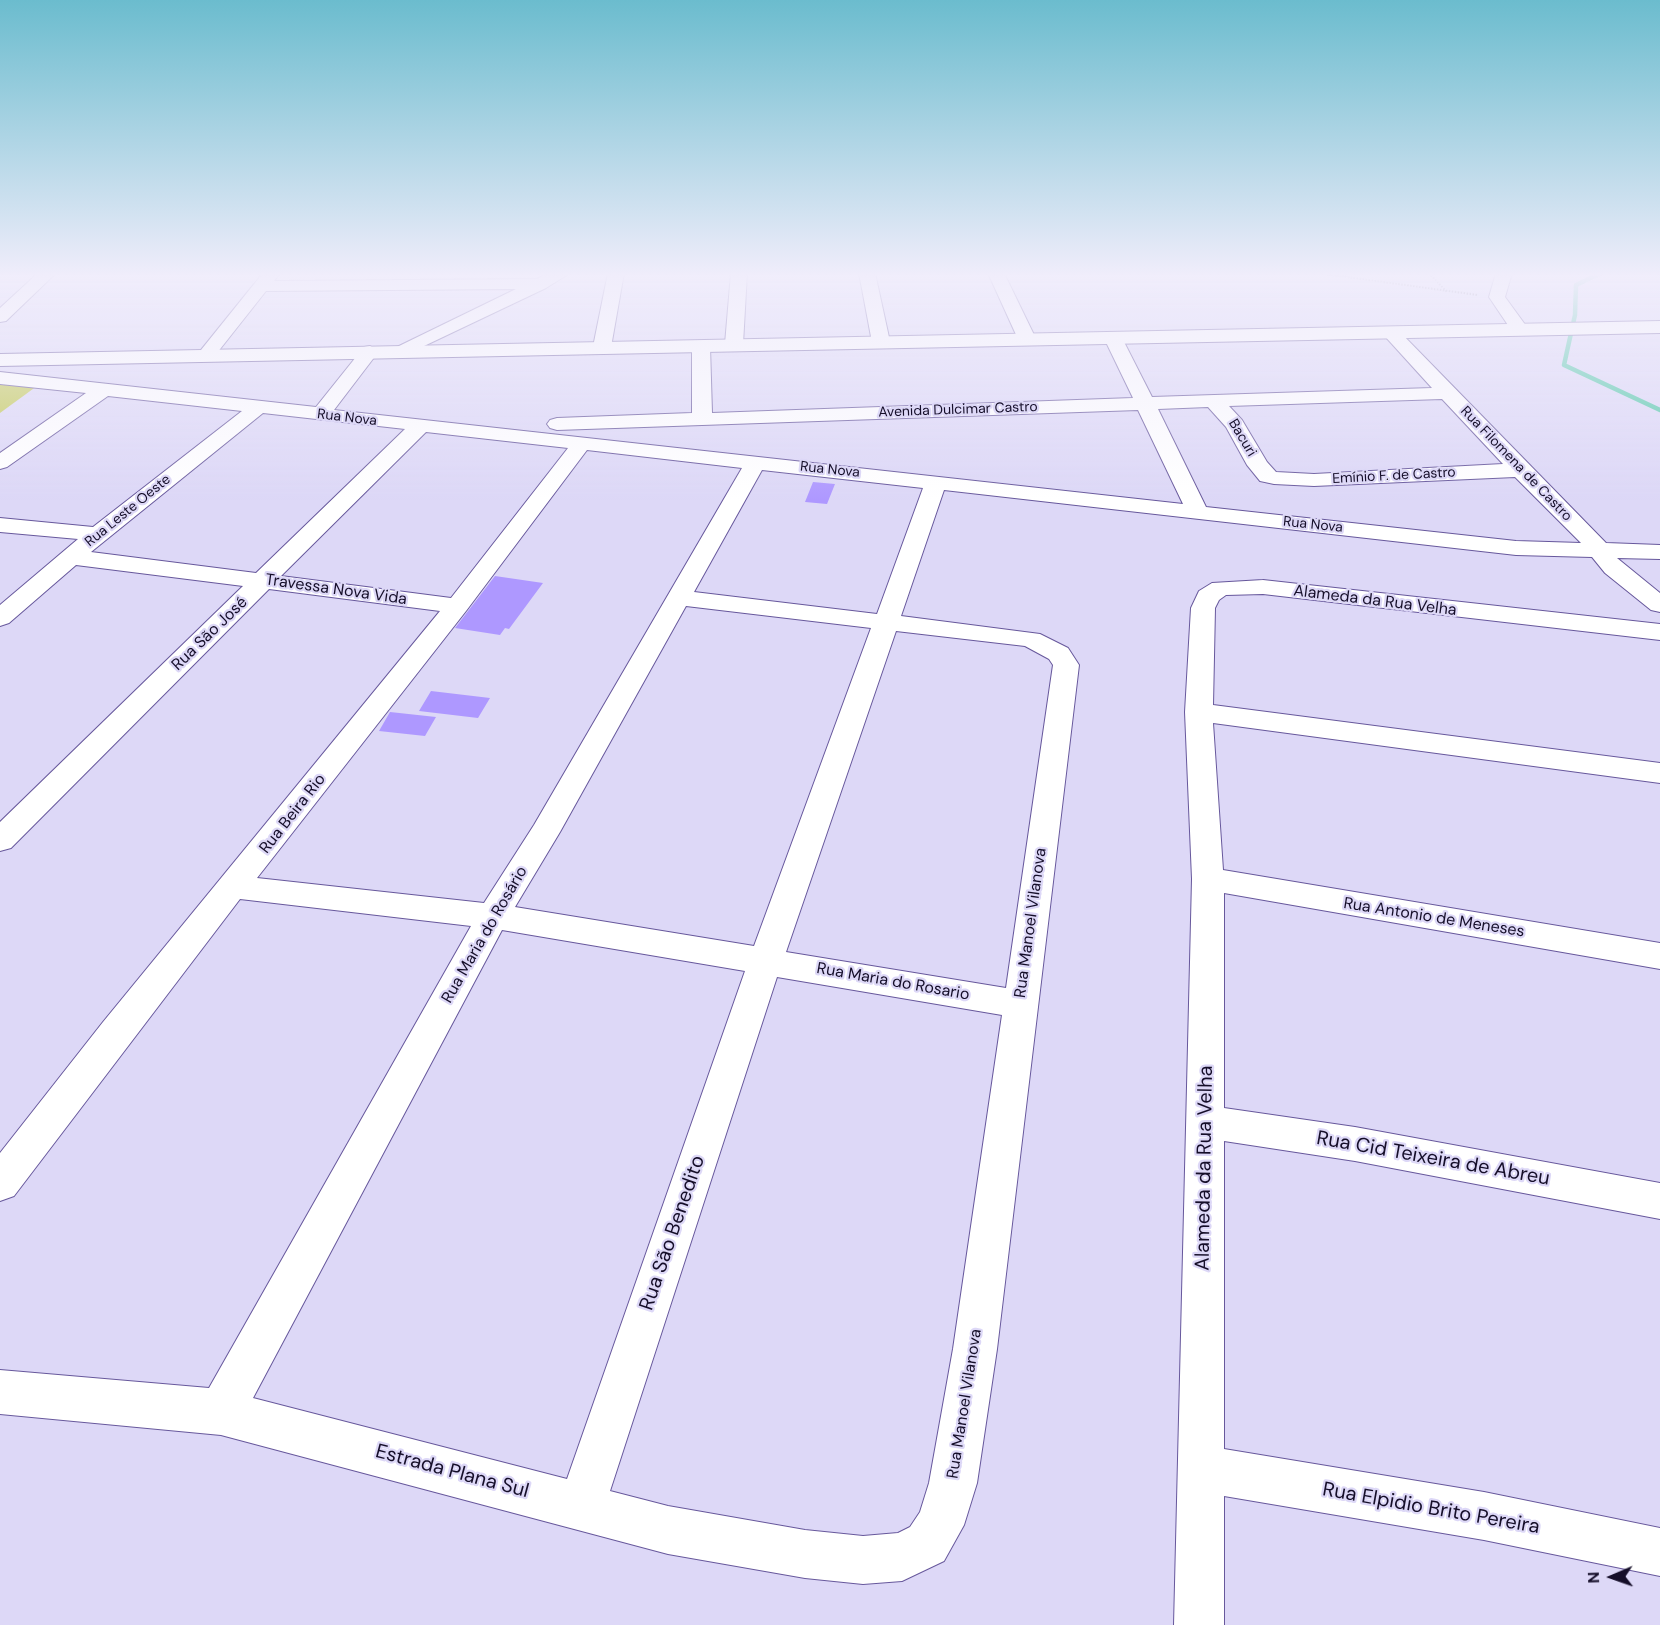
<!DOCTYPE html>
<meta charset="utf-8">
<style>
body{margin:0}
#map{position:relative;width:1660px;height:1625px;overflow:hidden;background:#ddd8f7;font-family:"DM Sans",sans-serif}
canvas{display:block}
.north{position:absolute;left:1582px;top:1547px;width:60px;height:60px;-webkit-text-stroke:4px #ddd8f7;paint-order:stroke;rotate:268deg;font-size:16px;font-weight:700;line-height:24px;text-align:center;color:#150e29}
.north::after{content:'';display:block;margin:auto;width:21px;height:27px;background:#150e29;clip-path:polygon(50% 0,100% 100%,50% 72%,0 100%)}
</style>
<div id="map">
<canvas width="1660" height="1625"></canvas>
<div class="north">N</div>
</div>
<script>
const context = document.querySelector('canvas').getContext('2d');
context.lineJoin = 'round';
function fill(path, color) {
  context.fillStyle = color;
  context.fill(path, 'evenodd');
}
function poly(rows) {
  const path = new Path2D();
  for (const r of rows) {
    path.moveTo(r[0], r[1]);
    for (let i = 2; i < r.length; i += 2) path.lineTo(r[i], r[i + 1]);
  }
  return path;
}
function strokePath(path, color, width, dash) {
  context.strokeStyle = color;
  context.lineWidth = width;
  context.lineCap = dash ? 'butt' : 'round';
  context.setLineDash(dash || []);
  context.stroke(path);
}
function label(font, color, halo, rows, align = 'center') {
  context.font = font + ' "DM Sans",sans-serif';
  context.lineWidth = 4.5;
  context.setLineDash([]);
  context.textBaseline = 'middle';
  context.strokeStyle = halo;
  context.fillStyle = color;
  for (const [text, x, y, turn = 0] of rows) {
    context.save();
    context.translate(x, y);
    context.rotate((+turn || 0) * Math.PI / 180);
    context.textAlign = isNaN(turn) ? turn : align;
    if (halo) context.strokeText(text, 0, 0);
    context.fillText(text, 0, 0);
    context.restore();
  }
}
const green = poly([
 [0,382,37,386,0,413]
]);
const stream = poly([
 [1601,273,1576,285,1575,315,1564,365,1660,410]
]);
const building = poly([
 [813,482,835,484,827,504,805,502],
 [495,576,543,583,509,629,505,628,500,635,455,628],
 [431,691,490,698,478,718,419,711],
 [390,712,436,717,425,736,379,731]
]);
const path = poly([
 [1318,273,1478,295],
 [1429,273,1447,292]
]);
const minor = poly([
 [38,273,56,273,6,321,0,322,0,308,38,273],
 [263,273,280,273,274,281,537,279,549,273,570,273,546,288,403,356,394,351,397,347,516,289,266,291,213,358,201,358,198,354,201,350,263,273],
 [608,273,624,273,611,347,602,352,593,347,608,273],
 [731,273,747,273,743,344,734,349,725,344,731,273],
 [859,273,875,273,890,342,887,346,875,346,872,342,859,273],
 [988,273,1004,273,1036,339,1033,343,1027,344,1018,339,988,273],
 [1496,273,1512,273,1505,297,1529,330,1526,334,1514,334,1489,297,1496,273],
 [1391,328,1397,329,1606,543,1660,545,1660,559,1617,558,1660,593,1660,612,1651,610,1605,573,1592,557,1516,555,944,490,901,616,1040,634,1068,648,1079,665,997,1349,977,1483,964,1525,944,1561,902,1581,863,1584,805,1578,668,1554,221,1435,0,1414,0,1370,209,1388,471,926,240,899,14,1196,0,1201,0,1153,103,1022,440,611,269,589,11,848,0,851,0,822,243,586,76,565,9,623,0,626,0,605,78,539,0,532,0,518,93,527,242,411,108,396,7,467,0,469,0,453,86,393,0,384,0,372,316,407,364,347,370,346,379,351,334,410,1183,504,1138,410,557,430,550,428,547,424,550,420,557,418,692,413,692,346,701,341,710,346,712,413,1133,398,1104,338,1113,333,1122,338,1152,397,1432,388,1382,333,1391,328],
 [1442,399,1503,464,1314,474,1276,472,1267,462,1242,420,1229,406,1442,399],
 [1208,407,1226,427,1247,465,1260,481,1274,484,1314,486,1515,477,1581,543,1516,541,1206,507,1158,409,1208,407],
 [263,413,405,429,256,573,91,552,263,413],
 [426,432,568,448,451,598,281,576,426,432],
 [587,450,742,468,534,825,484,903,257,878,466,611,587,450],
 [762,470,923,488,877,614,694,592,762,470],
 [686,606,871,628,754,946,515,907,560,832,686,606],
 [896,631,1025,646,1049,659,1053,665,1006,988,786,952,896,631],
 [502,930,745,971,567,1479,253,1398,502,930],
 [777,977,1002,1015,953,1349,929,1483,920,1512,910,1527,898,1533,863,1536,805,1530,668,1506,610,1491,777,977],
 [1263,580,1660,624,1660,640,1263,594,1226,595,1219,600,1215,608,1213,705,1660,763,1660,783,1213,723,1223,870,1660,943,1660,969,1224,893,1224,1108,1355,1127,1660,1183,1660,1219,1355,1161,1224,1141,1224,1449,1484,1492,1660,1528,1660,1576,1484,1540,1224,1496,1224,1625,1174,1625,1192,879,1185,712,1191,608,1199,591,1212,583,1263,580]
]);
const major = poly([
 [1660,321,1660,333,0,366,0,354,1660,321]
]);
const farStreetnames = [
 ["Avenida Dulcimar Castro",958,410,-2],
 ["Rua Nova",347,418,7],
 ["Bacuri",1242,438,59],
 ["Rua Filomena de Castro",1516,464,46],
 ["Rua Nova",830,470,6],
 ["Emínio F. de Castro",1394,476,-3],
 ["Rua Leste Oeste",128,511,-39],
 ["Rua Nova",1313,525,6]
];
const streetNames = [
 ["Travessa Nova Vida",336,590,8],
 ["Alameda da Rua Velha",1375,601,7],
 ["Rua São José",210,634,-44],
 ["Rua Beira Rio",293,814,-52],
 ["Rua Antonio de Meneses",1434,918,9],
 ["Rua Manoel Vilanova",1031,923,-82],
 ["Rua Maria do Rosário",485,935,-60],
 ["Rua Maria do Rosario",893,982,10],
 ["Rua Manoel Vilanova",965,1404,-81]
];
const nearStreetnames = [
 ["Rua Cid Teixeira de Abreu",1433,1159,10],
 ["Alameda da Rua Velha",1205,1168,-89],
 ["Rua São Benedito",673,1233,-71],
 ["Estrada Plana Sul",452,1472,15],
 ["Rua Elpidio Brito Pereira",1431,1509,10]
];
fill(green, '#c3ca54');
strokePath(stream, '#51c8a8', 4.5);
fill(building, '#ae98ff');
strokePath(minor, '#67589c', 2);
strokePath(major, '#67589c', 2);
strokePath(path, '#746e8b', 2, [1.5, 1.5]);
fill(minor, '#fff');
fill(major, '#fff');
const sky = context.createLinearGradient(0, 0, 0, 500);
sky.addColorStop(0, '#6bbcce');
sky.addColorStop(0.55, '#f0edfb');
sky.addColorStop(1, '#f0edfb00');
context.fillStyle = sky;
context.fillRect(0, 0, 1660, 500);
label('14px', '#150e29', '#ddd8f7', farStreetnames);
label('16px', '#150e29', '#ddd8f7', streetNames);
label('20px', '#150e29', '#ddd8f7', nearStreetnames);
</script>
